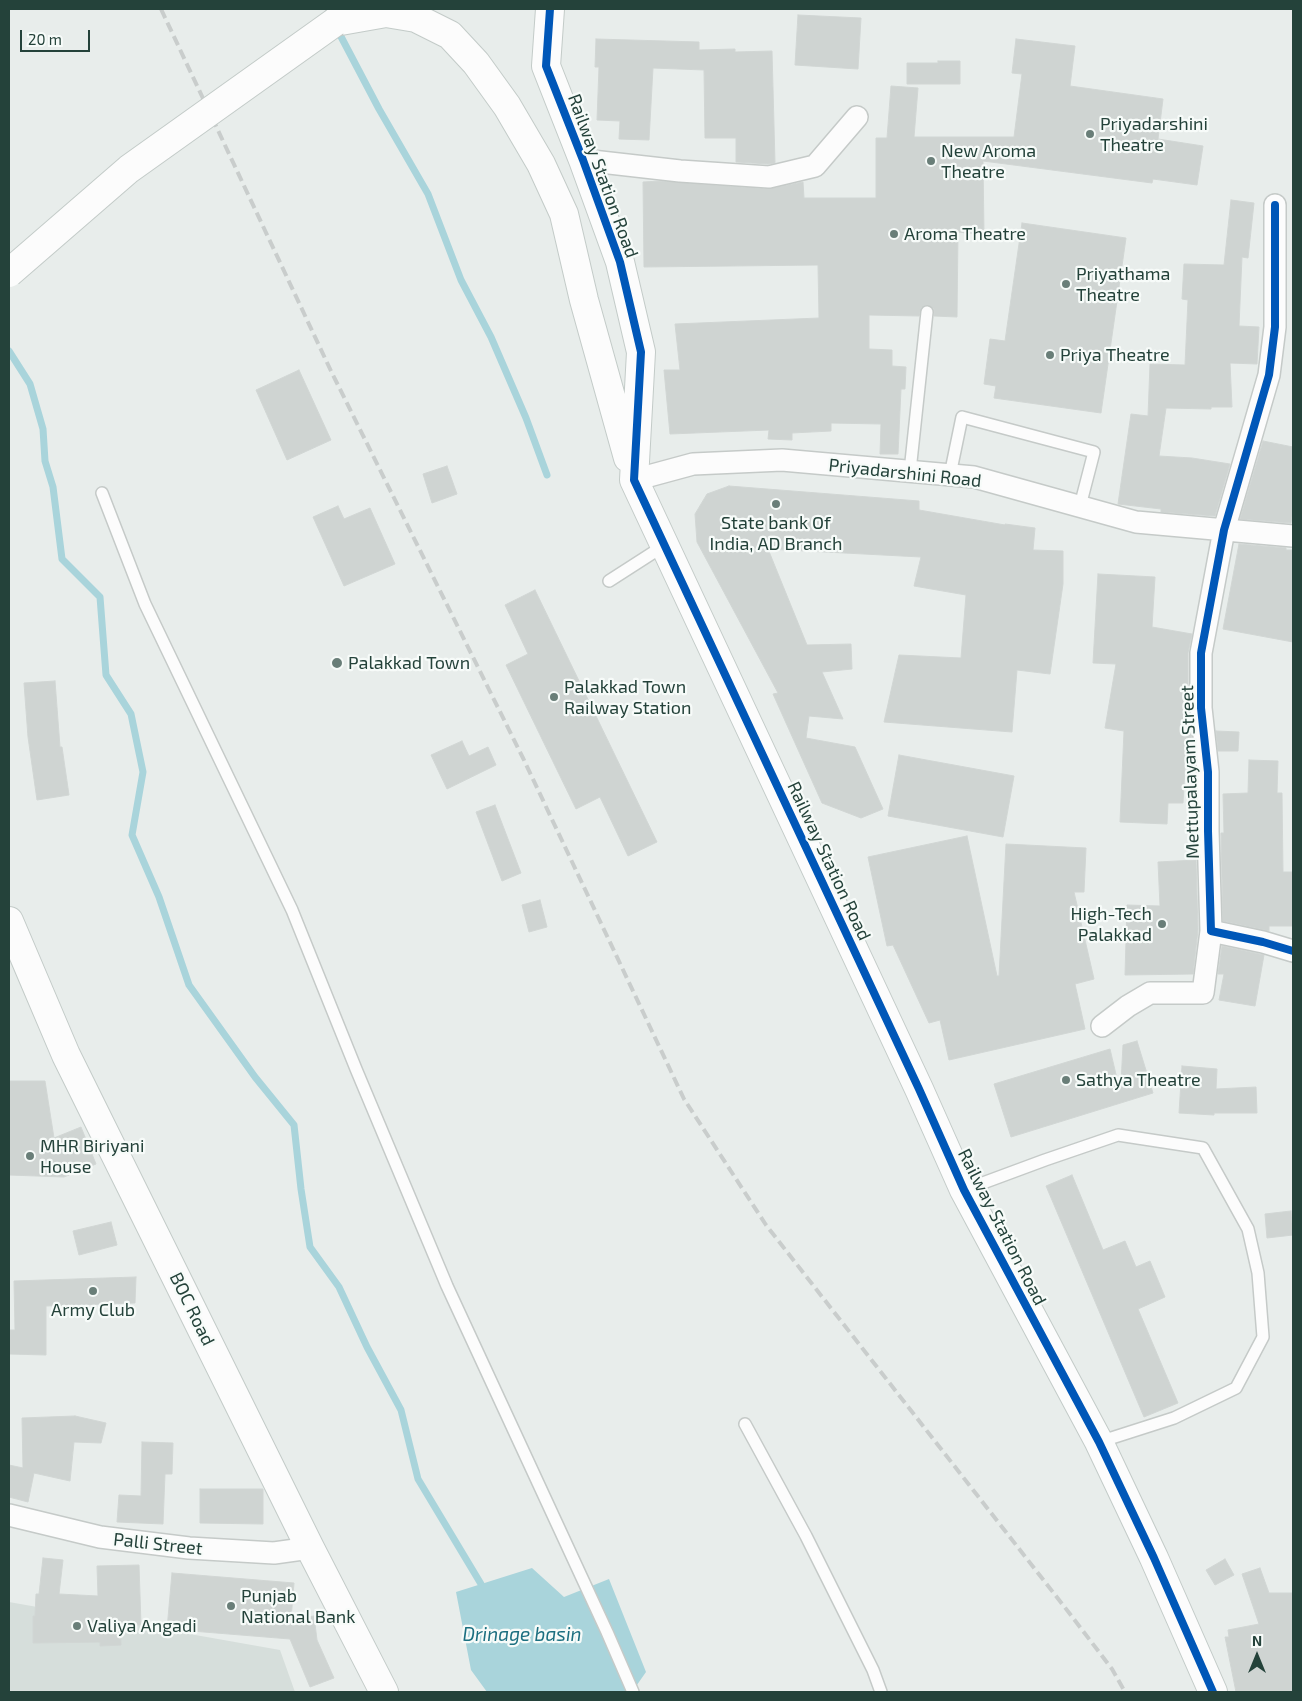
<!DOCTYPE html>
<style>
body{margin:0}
#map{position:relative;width:1302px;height:1701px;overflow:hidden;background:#e8edeb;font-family:"Exo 2",sans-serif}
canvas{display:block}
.frame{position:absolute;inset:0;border:10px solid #24423a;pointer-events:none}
.north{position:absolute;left:1232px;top:1631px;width:50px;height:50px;-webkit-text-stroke:4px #f7fbf9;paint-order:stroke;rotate:0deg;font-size:14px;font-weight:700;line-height:20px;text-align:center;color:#24423a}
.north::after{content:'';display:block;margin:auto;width:18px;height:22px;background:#24423a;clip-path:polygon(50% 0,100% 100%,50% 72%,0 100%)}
.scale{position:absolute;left:20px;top:30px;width:70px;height:22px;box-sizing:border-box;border:2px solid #24423a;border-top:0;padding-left:6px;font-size:15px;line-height:18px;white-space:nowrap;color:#24423a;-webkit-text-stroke:4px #f7fbf9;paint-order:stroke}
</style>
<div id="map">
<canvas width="1302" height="1701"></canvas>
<div class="frame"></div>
<div class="north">N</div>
<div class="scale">20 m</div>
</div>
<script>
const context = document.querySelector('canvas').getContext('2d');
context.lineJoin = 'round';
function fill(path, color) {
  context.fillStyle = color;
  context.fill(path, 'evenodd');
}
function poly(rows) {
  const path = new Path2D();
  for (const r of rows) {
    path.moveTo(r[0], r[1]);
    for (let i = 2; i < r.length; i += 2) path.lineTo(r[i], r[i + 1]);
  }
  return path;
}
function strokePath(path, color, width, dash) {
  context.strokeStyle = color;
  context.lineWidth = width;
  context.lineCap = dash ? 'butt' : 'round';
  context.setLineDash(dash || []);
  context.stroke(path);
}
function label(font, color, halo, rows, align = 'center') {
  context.font = font + ' "Exo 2",sans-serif';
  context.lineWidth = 4.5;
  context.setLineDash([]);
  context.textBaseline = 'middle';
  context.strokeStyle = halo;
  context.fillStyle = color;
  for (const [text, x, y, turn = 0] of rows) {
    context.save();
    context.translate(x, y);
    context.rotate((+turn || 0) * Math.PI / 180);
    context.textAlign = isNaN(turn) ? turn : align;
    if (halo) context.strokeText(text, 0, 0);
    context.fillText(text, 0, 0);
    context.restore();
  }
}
const built = poly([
 [9,1602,280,1650,295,1692,9,1692]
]);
const water = poly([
 [532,1568,564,1597,609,1579,646,1672,632,1692,487,1692,471,1670,456,1592]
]);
const stream = poly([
 [337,29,379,109,428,194,461,280,491,337,526,418,547,475],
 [9,351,30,384,43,429,45,461,53,487,62,559,100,597,106,675,131,714,143,772,132,835,159,897,189,985,255,1077,294,1125,301,1189,310,1247,339,1287,367,1347,401,1410,418,1479,481,1584]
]);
const building = poly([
 [798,15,861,18,858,69,795,65,798,15],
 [596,39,699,42,699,50,735,49,735,52,772,51,775,163,768,164,736,162,736,138,705,138,704,70,653,68,649,140,619,139,620,121,597,120,599,67,595,67,596,39],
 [1016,39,1075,46,1070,86,1163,99,1158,139,1203,146,1197,185,1153,179,1152,183,983,161,984,235,958,232,957,317,934,316,934,309,927,305,921,308,919,316,869,315,869,349,892,350,892,366,906,367,905,389,901,389,898,454,880,454,881,424,831,423,831,431,792,433,792,440,768,439,769,430,670,434,664,370,680,370,675,324,819,318,818,265,644,267,643,182,661,181,768,189,803,182,804,198,876,198,876,138,887,138,891,86,918,88,914,137,1014,137,1022,74,1012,73,1016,39],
 [938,61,960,61,960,84,907,84,907,63,938,63,938,61],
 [1231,200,1254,203,1248,258,1242,257,1239,326,1259,327,1257,364,1230,363,1232,407,1211,407,1211,409,1166,408,1159,456,1192,458,1230,464,1215,516,1161,512,1161,509,1118,504,1131,414,1148,416,1150,364,1185,365,1188,300,1182,299,1184,264,1224,265,1231,200],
 [1022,223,1126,238,1101,413,994,398,996,386,984,384,990,339,1005,341,1022,223],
 [299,370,331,440,287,460,256,390,299,370],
 [1263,441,1293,447,1293,510,1291,523,1240,519,1263,441],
 [447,466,457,494,432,503,423,474,447,466],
 [729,486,919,501,919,510,1005,525,1005,524,1035,528,1033,550,1063,551,1063,584,1050,674,1017,670,1012,732,884,722,899,655,961,658,966,595,914,586,921,557,768,549,807,645,851,644,852,669,822,672,843,719,809,716,806,738,855,747,883,809,861,818,822,803,773,694,778,693,697,542,695,514,707,494,729,486],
 [338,506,344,519,370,508,395,564,344,586,313,517,338,506],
 [1239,544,1286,548,1286,550,1293,550,1293,642,1223,629,1239,544],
 [1098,574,1155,577,1152,627,1192,634,1188,653,1188,704,1184,730,1191,731,1193,750,1186,750,1183,803,1168,803,1167,824,1120,822,1124,731,1105,728,1116,664,1093,663,1098,574],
 [535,590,657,842,628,856,600,797,576,809,506,665,528,654,505,605,535,590],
 [55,681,60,747,62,747,69,795,37,800,28,737,24,683,55,681],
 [1216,731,1239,732,1238,751,1218,751,1216,731],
 [462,741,469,756,488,747,496,765,447,789,431,755,462,741],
 [899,755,1014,776,1003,837,888,816,899,755],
 [1249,760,1278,761,1277,793,1282,793,1283,872,1292,872,1293,926,1269,926,1269,931,1223,921,1221,833,1224,833,1223,794,1248,793,1249,760],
 [495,805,521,873,502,881,476,812,495,805],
 [967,836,997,976,999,976,1006,844,1086,848,1084,892,1074,892,1094,979,1075,984,1085,1029,949,1060,940,1020,929,1023,893,945,887,946,868,857,967,836],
 [1196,860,1198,930,1193,974,1125,975,1127,905,1160,906,1158,862,1196,860],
 [540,900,547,927,529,932,522,905,540,900],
 [1222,946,1264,955,1255,1006,1219,1000,1224,974,1218,974,1222,946],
 [1137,1041,1153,1093,1011,1137,994,1084,1110,1049,1118,1083,1121,1083,1123,1045,1137,1041],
 [1182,1066,1217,1069,1216,1089,1256,1087,1257,1113,1214,1113,1214,1115,1179,1113,1182,1066],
 [9,1081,45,1081,54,1138,81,1127,96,1164,64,1177,9,1175,9,1081],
 [1072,1175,1103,1250,1125,1241,1136,1267,1150,1261,1165,1297,1138,1309,1178,1403,1144,1417,1046,1186,1072,1175],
 [1291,1211,1293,1235,1267,1238,1265,1214,1291,1211],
 [111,1222,117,1245,79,1255,73,1231,111,1222],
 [136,1277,135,1303,46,1306,46,1355,9,1354,9,1330,15,1330,14,1281,136,1277],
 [75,1416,106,1423,101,1443,74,1442,70,1481,34,1473,28,1502,9,1497,9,1465,23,1468,22,1418,75,1416],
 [142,1442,173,1443,172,1474,165,1474,163,1524,117,1522,119,1495,141,1496,142,1442],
 [200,1489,263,1489,263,1524,200,1523,200,1489],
 [43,1558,63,1560,59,1594,98,1596,97,1566,139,1565,141,1625,120,1626,121,1645,100,1646,100,1642,33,1643,33,1616,35,1616,36,1594,39,1594,43,1558],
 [1225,1559,1234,1575,1215,1585,1206,1570,1225,1559],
 [1260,1568,1269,1593,1292,1593,1293,1692,1236,1692,1225,1637,1229,1637,1228,1630,1259,1624,1242,1574,1260,1568],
 [172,1573,294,1583,291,1619,314,1616,317,1640,334,1678,310,1687,290,1639,167,1629,172,1573]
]);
const lane = poly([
 [910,471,927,312],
 [950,475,962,417,1094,452,1080,506],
 [102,493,145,604,292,910,356,1069,447,1286,607,1632,633,1692],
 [609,581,665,545],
 [964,1190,1045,1160,1118,1135,1203,1148,1248,1229,1258,1273,1263,1337,1236,1388,1174,1418,1099,1442],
 [745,1424,806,1536,873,1670,881,1692]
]);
const street = poly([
 [583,160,680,171,769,177,815,166,857,117],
 [1275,205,1275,327,1269,375,1224,530,1201,653,1201,708,1208,772,1208,831,1211,931,1263,942,1293,951],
 [634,480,693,464,782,460,974,477,1136,522,1293,536],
 [1102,1026,1128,1006,1150,993,1203,993,1211,931],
 [9,1515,100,1537,189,1548,274,1553,310,1548]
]);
const secondary = poly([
 [550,9,546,66,583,160,620,262,641,352,634,480,919,1089,964,1190,1099,1442,1154,1558,1213,1692],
 [335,22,386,13,416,18,450,35,476,63,507,106,541,164,564,214,584,300,628,458],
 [9,921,66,1055,310,1548,384,1692]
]);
const rail = poly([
 [161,9,331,371,523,758,684,1099,766,1225,1070,1614,1112,1669,1125,1692]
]);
const secondaryBridge = poly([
 [9,273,129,169,335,22]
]);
const cycleway = poly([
 [550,9,546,66,583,160,620,262,641,352,634,480,919,1089,964,1190,1099,1442,1154,1558,1213,1692],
 [1275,205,1275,327,1269,375,1224,530,1201,653,1201,708,1208,772,1208,831,1211,931,1263,942,1293,951]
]);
const markers = [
 [1090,134,5,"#697e78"],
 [931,161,5,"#697e78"],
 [894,234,5,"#697e78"],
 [1066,284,5,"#697e78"],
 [1050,355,5,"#697e78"],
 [776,504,5,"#697e78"],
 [337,663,6,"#697e78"],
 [554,697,5,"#697e78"],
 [1162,924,5,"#697e78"],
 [1066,1080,5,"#697e78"],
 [30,1156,5,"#697e78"],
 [93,1291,5,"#697e78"],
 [231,1606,5,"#697e78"],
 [77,1626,5,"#697e78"]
];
const poiNames = [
 ["Priyadarshini",1100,124],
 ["Theatre",1100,145],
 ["New Aroma",941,151],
 ["Theatre",941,172],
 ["Aroma Theatre",904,234],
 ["Priyathama",1076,274],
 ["Theatre",1076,295],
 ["Priya Theatre",1060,355],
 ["State bank Of",776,523,"center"],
 ["India, AD Branch",776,544,"center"],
 ["Palakkad Town",348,663],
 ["Palakkad Town",564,687],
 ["Railway Station",564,708],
 ["High-Tech",1152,914,"right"],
 ["Palakkad",1152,935,"right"],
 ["Sathya Theatre",1076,1080],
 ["MHR Biriyani",40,1146],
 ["House",40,1167],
 ["Army Club",93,1310,"center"],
 ["Punjab",241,1596],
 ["National Bank",241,1617],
 ["Valiya Angadi",87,1626]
];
const streetNames = [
 ["Railway Station Road",603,176,70],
 ["Priyadarshini Road",905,473,6],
 ["Mettupalayam Street",1190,772,-92],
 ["Railway Station Road",829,861,65],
 ["Railway Station Road",1002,1227,63],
 ["BOC Road",192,1309,64],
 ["Palli Street",158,1544,6]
];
const waterNames = [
 ["Drinage basin",522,1635]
];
fill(built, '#d6dedb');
fill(water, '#a9d4db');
strokePath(stream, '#a9d4db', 7);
fill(building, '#cfd4d2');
strokePath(building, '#d1d6d4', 1);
strokePath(lane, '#c5cac8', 14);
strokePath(street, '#c5cac8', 24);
strokePath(secondary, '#c3cbc8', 30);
strokePath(lane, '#fcfcfc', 11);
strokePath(street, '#fcfcfc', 21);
strokePath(secondary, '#fcfcfc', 28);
strokePath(rail, '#c9cdcc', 4, [10, 5]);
strokePath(secondaryBridge, '#c3cbc8', 30, []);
strokePath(secondaryBridge, '#fcfcfc', 28);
strokePath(cycleway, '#0057b8', 8);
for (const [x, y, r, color] of markers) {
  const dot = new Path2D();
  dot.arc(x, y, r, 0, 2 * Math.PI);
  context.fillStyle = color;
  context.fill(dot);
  strokePath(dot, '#f7fbf9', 2);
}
label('18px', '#24423a', '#f7fbf9', poiNames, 'left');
label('18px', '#24423a', '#f7fbf9', streetNames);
label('italic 19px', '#1c6f80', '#f7fbf9', waterNames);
</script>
